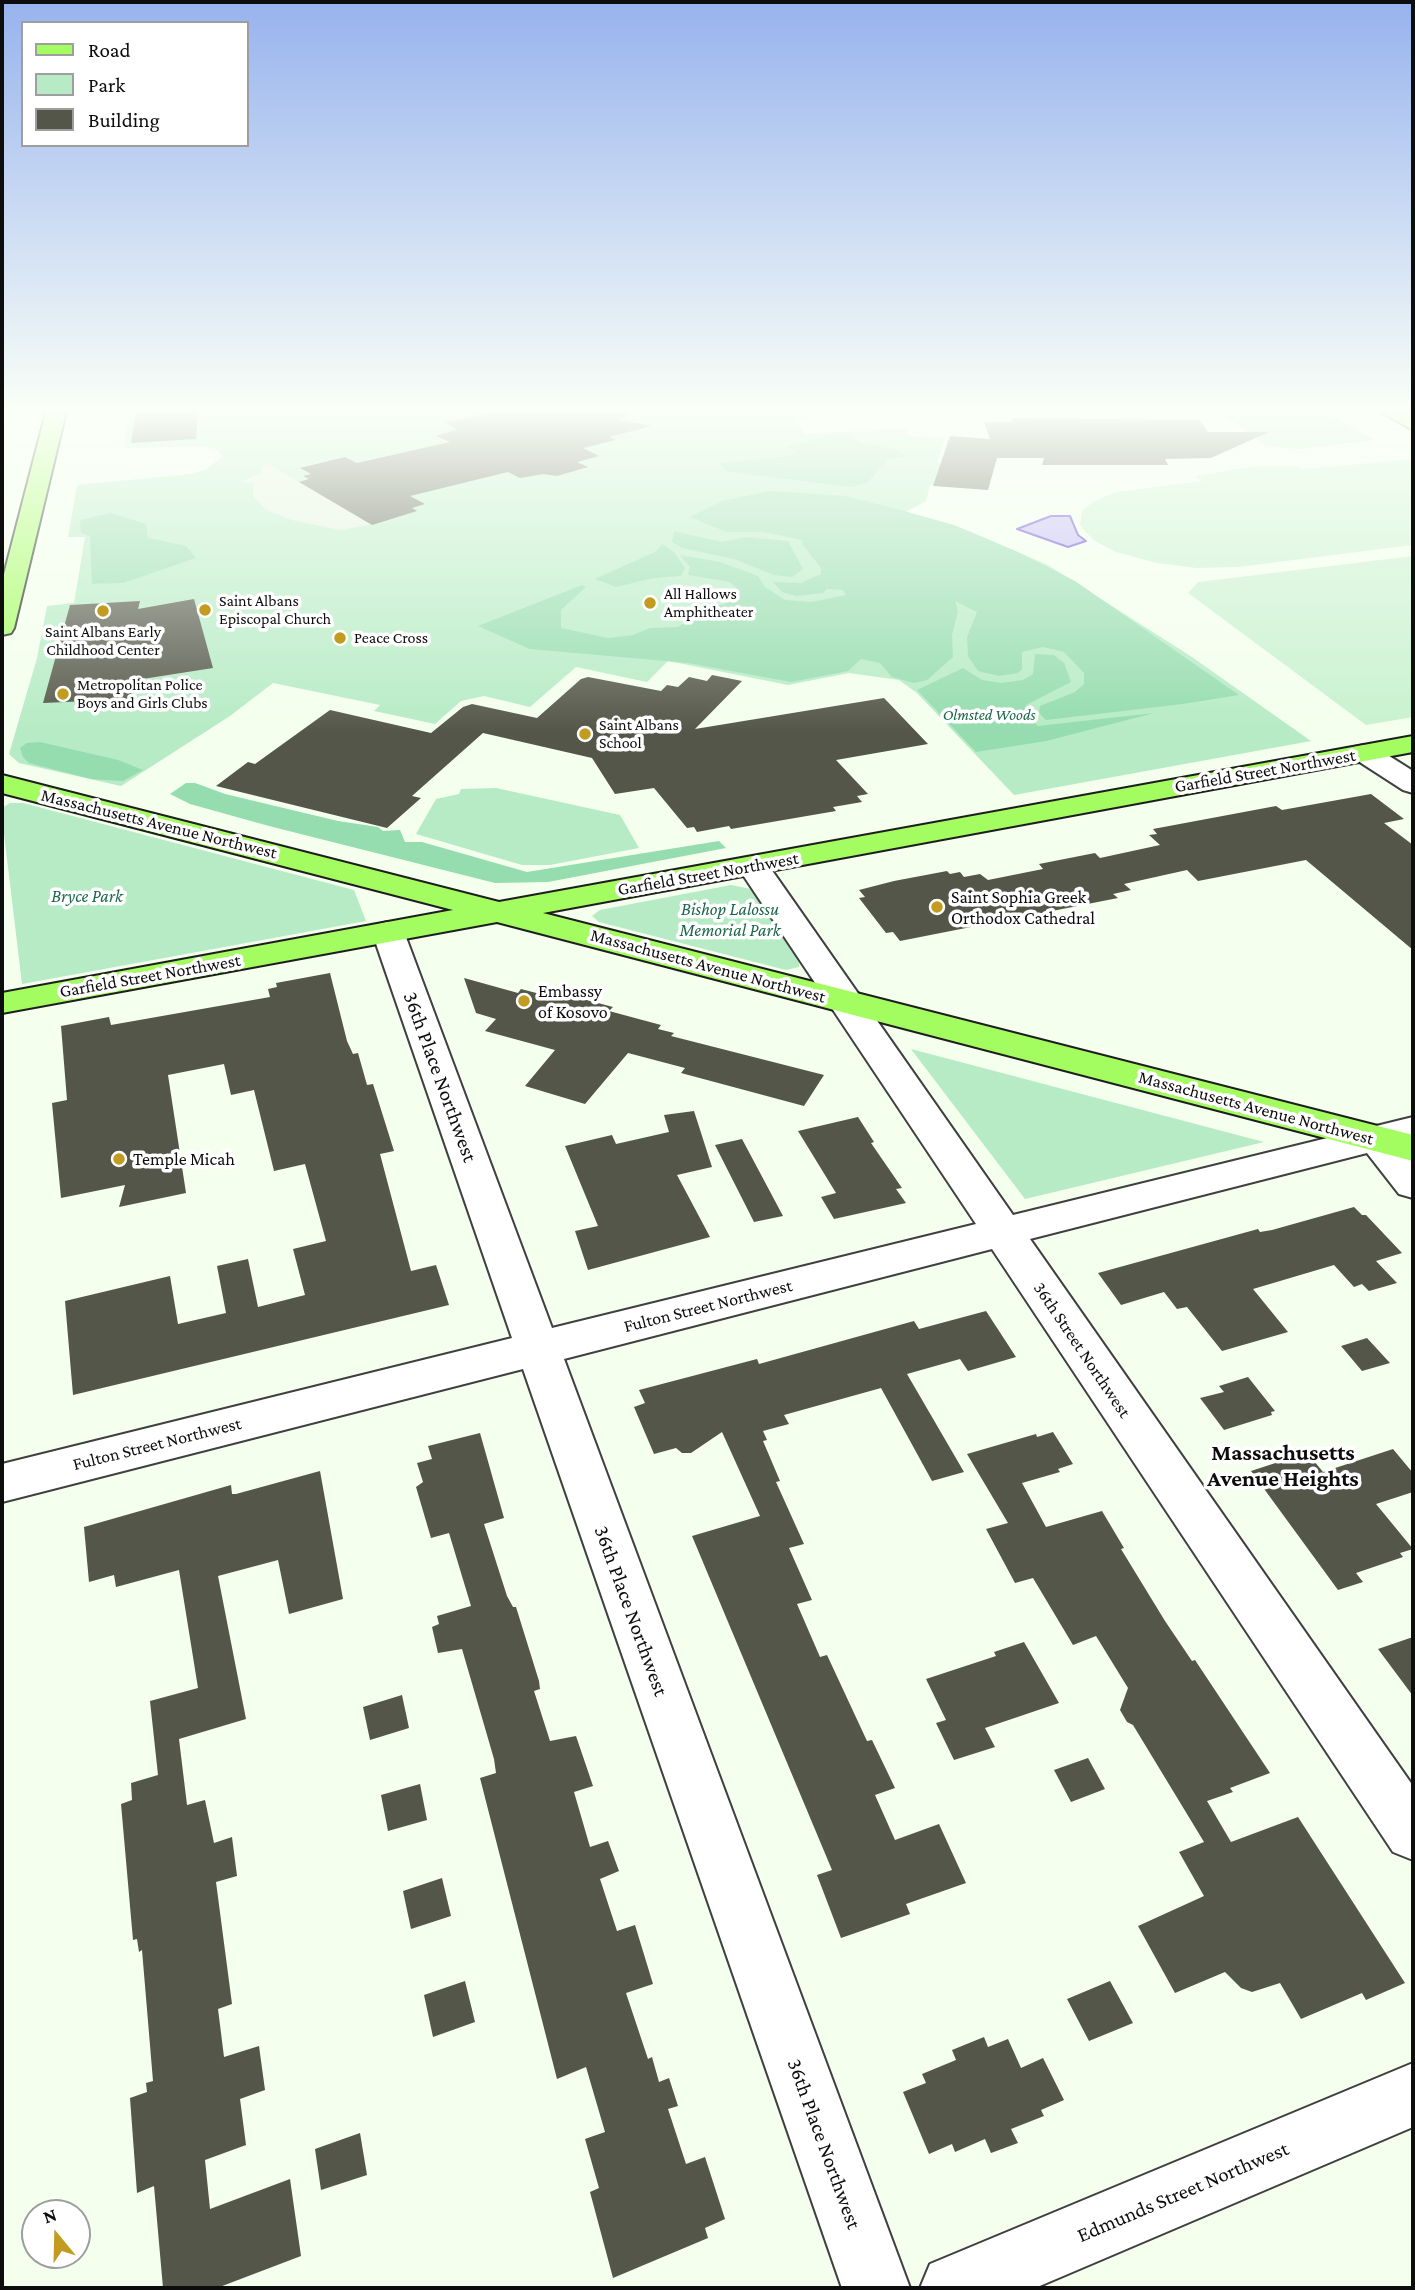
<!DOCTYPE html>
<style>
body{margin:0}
#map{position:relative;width:1415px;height:2290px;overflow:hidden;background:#f4ffee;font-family:"Crimson Pro",serif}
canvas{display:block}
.frame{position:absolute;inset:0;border:4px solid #0d0d0d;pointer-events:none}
.legend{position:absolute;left:21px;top:21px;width:228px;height:126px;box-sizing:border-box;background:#fff;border:2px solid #9e9e9e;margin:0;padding:9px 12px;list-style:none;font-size:21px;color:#0d0d0d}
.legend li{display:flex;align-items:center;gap:14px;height:35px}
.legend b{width:35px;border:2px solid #9e9e9e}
.north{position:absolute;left:21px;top:2199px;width:70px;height:70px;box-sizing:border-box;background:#fff;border:2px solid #9e9e9e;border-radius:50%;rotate:341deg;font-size:19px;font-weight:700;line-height:28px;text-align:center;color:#0d0d0d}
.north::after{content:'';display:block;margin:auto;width:24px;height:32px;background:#c29c21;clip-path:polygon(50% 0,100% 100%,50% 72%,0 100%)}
</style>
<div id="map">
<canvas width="1415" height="2290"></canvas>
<div class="frame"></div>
<ul class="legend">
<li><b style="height:9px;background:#a3fc60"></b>Road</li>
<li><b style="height:19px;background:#b6ebc5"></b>Park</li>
<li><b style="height:19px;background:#545649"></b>Building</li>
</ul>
<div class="north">N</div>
</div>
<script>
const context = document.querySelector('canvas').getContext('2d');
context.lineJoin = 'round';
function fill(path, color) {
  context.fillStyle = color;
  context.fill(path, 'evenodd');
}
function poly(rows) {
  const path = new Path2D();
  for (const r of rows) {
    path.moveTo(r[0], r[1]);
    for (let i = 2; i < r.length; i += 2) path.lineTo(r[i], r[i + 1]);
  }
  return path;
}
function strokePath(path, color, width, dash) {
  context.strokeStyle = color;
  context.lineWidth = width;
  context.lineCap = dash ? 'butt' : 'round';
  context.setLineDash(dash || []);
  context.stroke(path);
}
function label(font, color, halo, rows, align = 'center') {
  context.font = font + ' "Crimson Pro",serif';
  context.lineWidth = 7;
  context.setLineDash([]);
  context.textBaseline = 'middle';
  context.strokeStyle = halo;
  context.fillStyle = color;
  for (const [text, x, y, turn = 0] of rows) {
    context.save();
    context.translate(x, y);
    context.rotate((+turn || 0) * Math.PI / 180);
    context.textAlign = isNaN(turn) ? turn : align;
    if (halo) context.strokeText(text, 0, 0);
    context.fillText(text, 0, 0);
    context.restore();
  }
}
const green = poly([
 [129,412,823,412,813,417,797,418,803,434,905,429,908,436,945,438,937,463,949,465,942,485,930,485,926,501,906,512,969,531,1048,565,1192,657,1311,741,1014,795,917,693,899,680,849,673,788,685,668,661,647,682,576,667,530,707,484,696,461,701,435,724,374,711,380,705,273,683,230,716,121,786,19,763,9,754,37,658,47,606,74,603,85,537,68,537,77,485,191,474,207,469,222,457,218,450,205,446,128,448,125,446],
 [1220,412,1326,412,1375,440,1298,449,1266,446],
 [496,788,620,815,639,848,550,865,522,865,416,834,436,799,459,794,461,789],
 [10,803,23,803,354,890,366,921,22,984,2,817,2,808],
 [731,885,751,889,799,958,799,967,786,970,599,922,592,916,600,910],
 [911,1049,1264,1142,1025,1199]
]);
const forest = poly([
 [840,432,864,444,896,450,906,456,889,459,867,483,851,487,728,472,718,463,789,456,796,452,787,447],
 [770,491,845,496,893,508,954,525,1020,553,1075,581,1239,695,1183,704,1046,720,1039,713,1040,706,1075,692,1084,684,1084,673,1064,652,1043,647,1022,652,1022,669,1018,673,999,676,978,671,968,656,967,637,977,612,955,601,958,611,952,635,953,657,927,680,914,683,892,677,880,663,861,659,848,671,791,682,688,663,530,649,478,626,582,585,586,587,561,610,561,628,608,638,633,635,650,628,678,627,710,606,725,604,741,592,730,582,688,575,690,567,680,555,720,562,758,576,765,587,785,600,811,602,846,595,843,590,827,589,823,593,796,596,782,592,773,582,801,583,821,574,821,568,802,544,803,540,763,532,726,532,690,517,722,501],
 [111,513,146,524,148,538,186,546,196,558,123,583,92,584,90,536,81,533,80,520],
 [674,531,722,542,746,537,788,541,803,569,792,577,774,575,734,559,682,548,672,542],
 [662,544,674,552,685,568,681,576,654,578,616,587,595,579,655,552],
 [1035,654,1054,655,1064,663,1071,682,1026,705,1027,717,1038,726,1154,713,1046,741,976,752,917,690,963,668,982,680,1001,683,1023,680,1033,674],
 [40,742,118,760,143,770,123,781,91,779,29,763,23,757,20,748,27,743],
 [186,783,195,783,225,794,338,821,378,827,383,831,400,830,405,842,422,842,527,872,719,841,726,848,548,882,495,883,269,826,190,804,170,794]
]);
const pitch = poly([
 [1413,459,1413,545,1238,567,1196,568,1157,563,1116,552,1093,540,1080,525,1082,511,1094,501,1116,492,1202,481,1195,476,1255,466,1296,466,1302,469],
 [1413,556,1413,717,1366,725,1188,593,1198,582]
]);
const plaza = poly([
 [269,464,302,484,373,524,340,530,292,520,266,510,253,496,253,483,241,482,259,474,264,466]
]);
const water = poly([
 [1051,516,1070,516,1078,535,1086,541,1068,547,1017,529,1051,516]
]);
const building = poly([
 [136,412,198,412,196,439,131,443],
 [493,412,633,412,618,420,652,426,609,437,616,440,583,448,599,456,577,462,588,467,557,476,543,474,520,478,508,472,410,496,425,504,412,508,417,511,372,525,299,482,309,479,303,476,311,474,300,468,345,457,357,463,450,442,436,436,457,429,445,423],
 [1011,418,1200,420,1208,432,1269,432,1211,458,1165,459,1168,465,1042,465,1044,458,997,458,988,490,933,486,950,436,990,439,984,422,1012,422],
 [194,599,213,668,136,680,133,699,43,703,70,605,140,601,138,609],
 [712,675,742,681,695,729,884,698,928,744,836,760,868,794,857,796,862,802,833,807,836,811,731,829,729,826,697,832,694,827,687,828,654,788,615,794,592,758,483,733,412,796,421,798,387,828,216,786,248,762,255,764,330,710,431,733,463,707,472,704,537,718,581,679,588,677,661,691,667,685,678,687,689,677,707,681],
 [1371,794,1404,819,1384,823,1413,845,1413,950,1306,860,1198,881,1187,870,1124,884,1131,890,1113,894,1118,898,900,941,893,932,886,933,859,898,865,897,859,890,894,881,947,871,950,874,960,872,964,877,980,874,988,880,1043,869,1039,864,1095,853,1100,858,1160,845,1149,835,1157,834,1153,829,1276,806,1282,810],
 [330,973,347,1041,353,1054,358,1053,367,1085,373,1084,394,1151,380,1154,411,1271,436,1265,449,1305,73,1395,65,1301,170,1276,178,1324,226,1313,217,1266,248,1259,258,1307,305,1295,293,1249,326,1241,305,1164,274,1171,254,1090,231,1095,224,1064,168,1075,186,1193,119,1207,125,1185,61,1198,52,1103,67,1100,61,1026,109,1017,111,1025,270,997,268,989,277,987,276,983],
 [464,978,518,993,521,989,563,1000,568,995,613,1007,609,1011,661,1025,658,1029,674,1033,671,1036,824,1075,804,1106,681,1073,685,1068,628,1053,585,1104,525,1086,555,1050,485,1031,496,1019,476,1013],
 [694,1111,712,1167,677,1175,710,1237,588,1270,575,1231,598,1226,565,1146,612,1135,616,1144,669,1132,664,1115],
 [858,1117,874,1142,871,1143,902,1188,896,1189,906,1203,834,1219,821,1197,836,1193,798,1131],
 [742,1139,783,1216,754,1222,715,1145],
 [1354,1207,1362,1215,1366,1215,1402,1253,1376,1261,1397,1283,1369,1291,1362,1284,1354,1287,1334,1265,1253,1289,1288,1332,1222,1351,1187,1307,1177,1309,1164,1292,1121,1305,1098,1273,1258,1229,1260,1232,1272,1230],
 [986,1311,1016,1357,968,1371,960,1359,907,1374,964,1472,932,1481,881,1388,784,1415,789,1424,763,1431,767,1440,763,1441,780,1481,776,1482,804,1544,789,1548,812,1600,797,1604,820,1657,827,1655,867,1741,872,1740,895,1788,875,1795,895,1840,939,1824,966,1883,906,1904,910,1914,841,1938,817,1875,832,1870,692,1536,760,1516,722,1432,691,1453,682,1453,676,1448,654,1454,634,1407,645,1403,639,1390,757,1359,759,1364,914,1321,919,1329],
 [1367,1338,1390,1363,1362,1371,1341,1346],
 [1248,1377,1275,1411,1271,1412,1272,1415,1224,1430,1200,1398,1224,1392,1219,1386],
 [1053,1432,1073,1464,1058,1469,1060,1472,1022,1483,1046,1527,1102,1511,1124,1548,1121,1549,1165,1621,1192,1661,1195,1660,1270,1773,1230,1788,1233,1792,1207,1801,1231,1842,1298,1817,1405,1983,1366,2000,1362,1993,1301,2019,1280,1983,1252,1992,1241,1988,1225,1972,1175,1993,1138,1926,1204,1896,1179,1852,1204,1842,1133,1725,1127,1722,1120,1710,1128,1688,1096,1636,1073,1645,1033,1578,1015,1583,986,1529,1008,1523,967,1454,1036,1434,1037,1437],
 [480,1433,504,1518,484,1524,507,1596,513,1607,516,1607,539,1681,540,1689,534,1691,550,1741,576,1736,593,1786,574,1792,590,1847,608,1841,619,1871,600,1879,617,1931,635,1925,653,1984,626,1993,648,2059,652,2057,659,2082,669,2078,678,2106,668,2109,686,2164,705,2157,725,2219,705,2228,708,2238,613,2278,590,2192,599,2188,585,2139,605,2132,586,2067,557,2079,480,1778,496,1773,494,1759,462,1649,438,1653,432,1627,439,1624,437,1616,471,1606,449,1533,431,1538,416,1487,423,1482,417,1463,432,1459,428,1446],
 [1393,1449,1413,1473,1413,1492,1376,1504,1413,1549,1400,1553,1403,1557,1356,1573,1363,1582,1338,1590,1251,1471,1300,1455,1302,1458,1310,1456,1323,1472],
 [320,1471,343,1599,289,1614,278,1560,218,1576,246,1719,179,1739,187,1805,205,1800,214,1843,232,1837,237,1876,216,1882,232,2004,218,2009,224,2057,259,2046,265,2090,240,2099,246,2145,205,2160,210,2209,290,2179,301,2256,217,2288,163,2288,154,2186,137,2193,130,2098,147,2092,146,2083,153,2081,142,1950,139,1952,137,1939,133,1940,121,1804,132,1800,131,1783,158,1775,150,1701,198,1688,179,1570,116,1587,114,1575,89,1582,84,1527,231,1485,232,1494,236,1494],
 [1413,1637,1413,1696,1378,1649],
 [1024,1642,1059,1703,985,1728,995,1747,954,1760,936,1723,946,1720,926,1679,996,1656,994,1652],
 [402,1695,409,1728,370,1740,363,1707],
 [1088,1758,1105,1789,1071,1802,1054,1770],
 [420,1784,427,1820,388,1831,381,1795],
 [442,1878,451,1916,411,1929,403,1891],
 [465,1981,475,2022,433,2037,424,1995],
 [1110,1981,1133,2023,1089,2041,1067,1999],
 [984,2037,988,2047,1008,2039,1021,2068,1043,2058,1064,2100,1041,2110,1044,2116,1011,2129,1018,2143,991,2153,985,2139,955,2152,952,2144,929,2154,903,2092,926,2083,922,2074,956,2060,952,2050],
 [360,2133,367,2175,321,2190,315,2149]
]);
const minor = poly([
 [1365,745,1375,747,1413,771,1413,793,1403,790,1355,759,1351,753,1355,747,1365,745],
 [753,857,764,859,1013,1215,1413,1117,1413,1141,1401,1144,1413,1159,1413,1198,1399,1194,1367,1153,1030,1239,1413,1786,1413,1860,1393,1852,992,1249,564,1359,910,2288,842,2288,523,1369,2,1502,2,1464,512,1338,372,932,376,925,388,922,400,925,404,932,552,1328,976,1224,737,866,742,859,753,857],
 [1413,2063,1413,2127,1035,2288,920,2288,930,2264,1413,2063]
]);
const major = poly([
 [46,412,66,412,14,628,11,633,2,635,2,582,46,412],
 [1381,412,1405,412,1413,416,1413,430,1381,412],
 [1413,736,1413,752,543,913,1413,1135,1413,1161,497,922,2,1013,2,993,453,910,2,793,2,775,499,902,1413,736]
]);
const markers = [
 [650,603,7,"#c29c21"],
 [205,610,7,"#c29c21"],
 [103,611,7,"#c29c21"],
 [340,638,7,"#c29c21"],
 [63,694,7,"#c29c21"],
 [585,734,7,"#c29c21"],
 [937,907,7,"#c29c21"],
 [524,1001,7,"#c29c21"],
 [119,1159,7,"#c29c21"]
];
const farPoinames = [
 ["All Hallows",664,594],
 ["Amphitheater",664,612],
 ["Saint Albans",219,601],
 ["Episcopal Church",219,619],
 ["Saint Albans Early",103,632,"center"],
 ["Childhood Center",103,650,"center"],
 ["Peace Cross",354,638],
 ["Metropolitan Police",77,685],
 ["Boys and Girls Clubs",77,703],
 ["Saint Albans",599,725],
 ["School",599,743]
];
const farParknames = [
 ["Olmsted Woods",989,715]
];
const streetNames = [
 ["Garfield Street Northwest",1265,771,-10],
 ["Massachusetts Avenue Northwest",159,824,14],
 ["Garfield Street Northwest",708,874,-10],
 ["Massachusetts Avenue Northwest",708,966,15],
 ["Garfield Street Northwest",150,976,-10],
 ["Massachusetts Avenue Northwest",1256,1108,15],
 ["Fulton Street Northwest",708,1306,-14],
 ["36th Street Northwest",1082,1350,56],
 ["Fulton Street Northwest",157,1444,-14]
];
const parkNames = [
 ["Bryce Park",87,896],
 ["Bishop Lalossu",730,909],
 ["Memorial Park",730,930]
];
const poiNames = [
 ["Saint Sophia Greek",951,897],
 ["Orthodox Cathedral",951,918],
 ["Embassy",538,991],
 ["of Kosovo",538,1012],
 ["Temple Micah",133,1159]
];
const nearStreetnames = [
 ["36th Place Northwest",440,1077,70],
 ["36th Place Northwest",631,1611,70],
 ["36th Place Northwest",824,2144,70],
 ["Edmunds Street Northwest",1183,2192,-23]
];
const nearNeighbourhoodnames = [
 ["Massachusetts",1283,1453],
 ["Avenue Heights",1283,1479]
];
fill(green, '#b6ebc5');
fill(forest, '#95dcaf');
fill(pitch, '#c8f1cf');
fill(plaza, '#e5efdd');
fill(water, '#beb1f8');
strokePath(water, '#5635d1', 2);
fill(building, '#545649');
strokePath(minor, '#404040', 4);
strokePath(major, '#1e1e1e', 4);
fill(minor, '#fff');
fill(major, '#a3fc60');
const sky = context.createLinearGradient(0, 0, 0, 733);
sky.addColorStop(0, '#97b3ee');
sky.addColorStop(0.56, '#fafff7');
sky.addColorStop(1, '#fafff700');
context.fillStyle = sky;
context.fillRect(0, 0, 1415, 733);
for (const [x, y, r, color] of markers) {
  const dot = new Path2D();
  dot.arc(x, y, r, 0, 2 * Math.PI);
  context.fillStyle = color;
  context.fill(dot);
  strokePath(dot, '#fff', 2.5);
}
label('16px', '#0d0d0d', '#fff', farPoinames, 'left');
label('italic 16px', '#1c6749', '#fff', farParknames);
label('18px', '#0d0d0d', '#fff', streetNames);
label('italic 18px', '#1c6749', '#fff', parkNames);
label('18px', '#0d0d0d', '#fff', poiNames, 'left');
label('21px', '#0d0d0d', '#fff', nearStreetnames);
label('bold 23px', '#0d0d0d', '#fff', nearNeighbourhoodnames);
</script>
